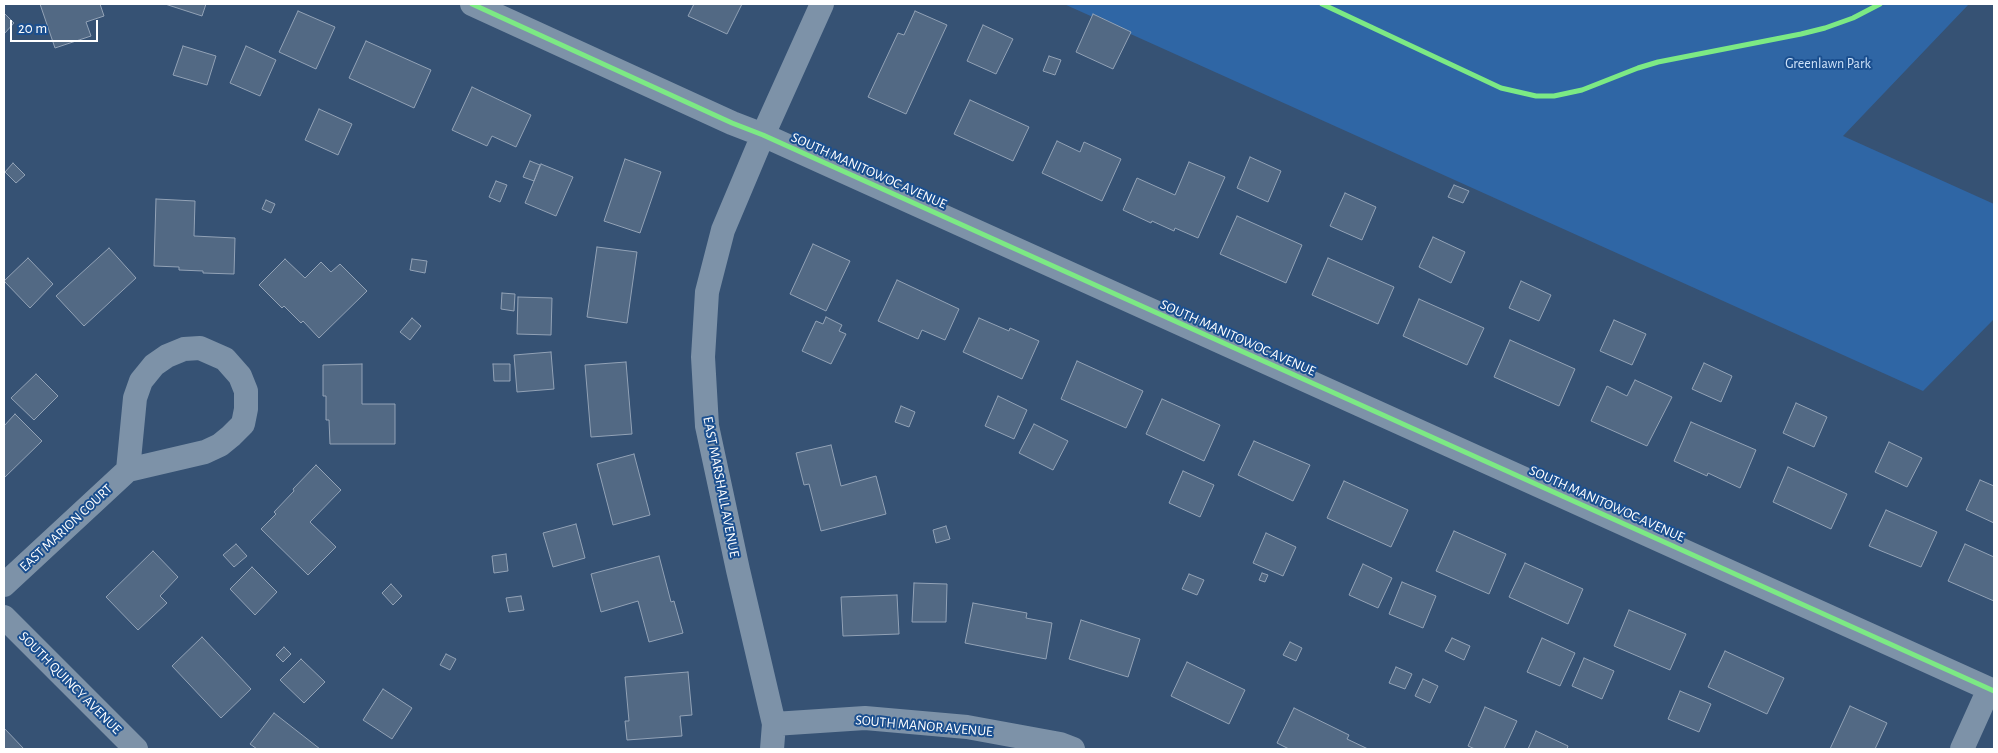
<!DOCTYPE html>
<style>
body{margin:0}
#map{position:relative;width:1998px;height:753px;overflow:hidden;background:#365274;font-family:"Alegreya Sans",sans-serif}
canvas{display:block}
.frame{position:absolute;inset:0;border:5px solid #fff;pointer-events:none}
.scale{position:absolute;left:10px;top:20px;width:88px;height:22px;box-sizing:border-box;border:2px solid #fff;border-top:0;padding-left:6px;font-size:15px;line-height:18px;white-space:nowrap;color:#fff;-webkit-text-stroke:4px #1b4f8f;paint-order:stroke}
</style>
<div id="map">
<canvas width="1998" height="753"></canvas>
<div class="frame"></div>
<div class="scale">20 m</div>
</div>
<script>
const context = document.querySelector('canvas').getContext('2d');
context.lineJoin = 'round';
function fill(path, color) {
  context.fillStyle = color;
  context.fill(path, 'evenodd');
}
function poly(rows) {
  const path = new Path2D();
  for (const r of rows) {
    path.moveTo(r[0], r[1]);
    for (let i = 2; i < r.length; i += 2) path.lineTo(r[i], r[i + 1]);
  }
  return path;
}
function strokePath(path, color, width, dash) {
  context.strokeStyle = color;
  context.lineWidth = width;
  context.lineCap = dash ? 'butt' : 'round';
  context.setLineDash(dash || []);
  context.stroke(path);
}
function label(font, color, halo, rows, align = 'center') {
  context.font = font + ' "Alegreya Sans",sans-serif';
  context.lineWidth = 4;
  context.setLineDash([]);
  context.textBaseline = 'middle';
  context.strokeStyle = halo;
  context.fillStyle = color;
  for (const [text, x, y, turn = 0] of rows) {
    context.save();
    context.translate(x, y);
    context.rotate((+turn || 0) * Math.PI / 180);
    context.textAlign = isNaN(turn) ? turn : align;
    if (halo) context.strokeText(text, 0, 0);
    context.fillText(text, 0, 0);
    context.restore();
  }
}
const green = poly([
 [1064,4,1969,4,1843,136,1994,204,1994,319,1923,391]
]);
const building = poly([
 [40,4,100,4,104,16,86,22,91,36,55,48,40,4],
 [165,4,206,4,202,16,165,4],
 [694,4,742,4,727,34,688,16,694,4],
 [298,11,335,27,316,69,279,52,298,11],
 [915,11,947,25,906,114,868,97,898,33,904,35,915,11],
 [4,13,14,23,4,34,4,13],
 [1093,14,1131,32,1113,69,1076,52,1093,14],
 [983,25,1013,39,996,74,967,61,983,25],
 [366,41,431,70,414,108,349,78,366,41],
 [183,46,216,56,207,85,173,75,183,46],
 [246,46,276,60,260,96,230,83,246,46],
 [1049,56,1061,60,1055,75,1043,71,1049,56],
 [472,87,531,115,516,147,492,136,487,146,452,130,472,87],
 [970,100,1029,127,1013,161,954,134,970,100],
 [319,109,352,124,338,155,305,140,319,109],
 [1057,141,1080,152,1084,142,1121,159,1102,201,1042,173,1057,141],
 [1250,157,1281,171,1268,202,1237,188,1250,157],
 [625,159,661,172,640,233,604,221,625,159],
 [530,161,540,165,534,181,523,177,530,161],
 [1189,162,1225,177,1198,238,1175,228,1174,231,1152,221,1151,223,1123,210,1137,178,1175,195,1189,162],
 [13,163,25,175,16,183,5,172,13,163],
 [541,164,573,177,556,216,525,203,541,164],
 [496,181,507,185,500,202,489,197,496,181],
 [1454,185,1469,191,1463,203,1448,197,1454,185],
 [1345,193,1376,207,1362,240,1330,226,1345,193],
 [156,199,195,201,194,236,235,238,234,274,203,273,203,271,179,270,179,267,154,266,156,199],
 [266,200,275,204,271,213,262,209,266,200],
 [1237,216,1302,245,1286,283,1220,254,1237,216],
 [1433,237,1465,252,1451,283,1419,267,1433,237],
 [813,244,850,261,826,311,790,294,813,244],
 [597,247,637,252,627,323,587,317,597,247],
 [109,248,136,278,84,326,56,296,109,248],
 [28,258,53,284,30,308,4,281,28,258],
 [1328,258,1394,287,1378,324,1312,295,1328,258],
 [285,259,305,278,321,262,331,272,340,264,367,291,319,338,303,321,301,323,284,306,282,308,259,285,285,259],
 [412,259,427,261,425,273,410,270,412,259],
 [897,280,959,309,945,340,922,330,918,339,878,321,897,280],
 [1521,281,1551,295,1539,321,1509,308,1521,281],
 [502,293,515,294,514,311,501,309,502,293],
 [518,297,552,298,551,335,517,334,518,297],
 [1419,299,1484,328,1467,365,1403,336,1419,299],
 [826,317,842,325,839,331,846,334,831,364,802,351,816,321,823,324,826,317],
 [412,318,421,326,410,340,400,332,412,318],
 [979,318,1009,331,1010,328,1039,341,1022,379,963,352,979,318],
 [1614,320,1646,334,1632,365,1600,351,1614,320],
 [1510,340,1575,369,1559,406,1494,377,1510,340],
 [551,352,554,389,517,392,514,355,551,352],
 [1077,361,1143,391,1126,428,1061,399,1077,361],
 [626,362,632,434,591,437,585,365,626,362],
 [1704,363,1732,376,1721,402,1692,389,1704,363],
 [362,364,362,404,395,404,395,444,330,444,329,420,326,420,326,396,323,396,323,365,362,364],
 [493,364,510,364,510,381,494,381,493,364],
 [36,374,58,396,34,420,11,398,36,374],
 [1635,380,1672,397,1647,446,1591,421,1607,386,1627,396,1635,380],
 [998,396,1027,410,1014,439,985,426,998,396],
 [1162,399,1220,425,1204,461,1146,434,1162,399],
 [1796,403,1827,417,1814,447,1783,433,1796,403],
 [901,406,915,412,909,427,895,422,901,406],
 [15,414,42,441,4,478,4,426,15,414],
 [1691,422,1756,450,1740,488,1708,473,1707,476,1674,461,1691,422],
 [1034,424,1068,441,1053,470,1019,453,1034,424],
 [1254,441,1310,465,1293,501,1238,475,1254,441],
 [1889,442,1922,458,1907,487,1875,472,1889,442],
 [831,445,841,486,876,476,886,514,821,531,809,484,804,485,796,453,831,445],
 [634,454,650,515,613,525,597,464,634,454],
 [316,465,341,490,310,522,336,547,308,575,261,529,276,514,274,512,294,491,293,489,316,465],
 [1788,467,1847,494,1831,529,1773,502,1788,467],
 [1183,471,1214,485,1200,517,1169,503,1183,471],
 [1980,480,1994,486,1994,523,1966,510,1980,480],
 [1344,481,1408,510,1391,547,1327,518,1344,481],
 [1886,510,1937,532,1921,567,1869,546,1886,510],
 [576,524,585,558,553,567,543,533,576,524],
 [946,526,950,539,936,543,933,530,946,526],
 [1454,531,1506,554,1489,594,1436,571,1454,531],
 [1266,533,1296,547,1283,576,1253,563,1266,533],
 [236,544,247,556,234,567,223,555,236,544],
 [1965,544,1994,557,1994,601,1948,581,1965,544],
 [153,551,178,577,160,596,167,603,138,630,106,597,153,551],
 [506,554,508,571,494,573,492,556,506,554],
 [659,556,671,602,674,601,683,633,649,642,638,601,601,612,591,574,659,556],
 [1525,563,1583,589,1568,624,1509,597,1525,563],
 [1363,564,1392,578,1378,608,1349,595,1363,564],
 [252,567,277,592,255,615,230,589,252,567],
 [1262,573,1268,575,1265,582,1259,580,1262,573],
 [1189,574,1204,580,1197,595,1182,589,1189,574],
 [1402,582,1436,596,1423,628,1389,614,1402,582],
 [914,583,947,584,946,622,912,622,914,583],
 [391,584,402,596,393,605,382,593,391,584],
 [897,595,899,634,843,636,841,597,897,595],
 [521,596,524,610,509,612,506,598,521,596],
 [973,603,1027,613,1026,618,1052,623,1046,659,965,643,973,603],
 [1629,610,1686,634,1670,670,1614,646,1629,610],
 [1081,620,1140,639,1128,677,1069,659,1081,620],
 [202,637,251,689,221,718,172,666,202,637],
 [1452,638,1470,646,1464,660,1445,651,1452,638],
 [1542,638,1575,653,1560,686,1527,672,1542,638],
 [1290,642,1302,648,1296,661,1283,655,1290,642],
 [284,647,291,654,283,662,276,655,284,647],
 [1725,651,1784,678,1767,714,1708,687,1725,651],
 [446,654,456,659,450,670,440,665,446,654],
 [1584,658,1614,671,1602,699,1572,686,1584,658],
 [301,659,325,682,304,703,280,680,301,659],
 [1187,662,1245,690,1229,724,1171,696,1187,662],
 [1396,667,1412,674,1405,689,1389,683,1396,667],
 [688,672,692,715,680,716,682,736,627,740,625,721,629,721,625,677,688,672],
 [1423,679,1438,686,1430,703,1415,696,1423,679],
 [383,689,412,708,392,739,363,720,383,689],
 [1680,691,1711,704,1699,732,1668,719,1680,691],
 [1850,706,1887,723,1875,749,1830,749,1850,706],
 [1485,707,1517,721,1504,749,1475,749,1468,746,1485,707],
 [1294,708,1349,735,1347,739,1368,749,1289,749,1277,743,1294,708],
 [274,713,320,749,257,749,250,744,274,713],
 [4,728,24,749,4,749,4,728],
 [1536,731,1568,746,1567,749,1528,749,1536,731]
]);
const street = poly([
 [472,4,732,123,763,135,1994,691],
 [4,585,128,470,205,452,220,445,231,436,243,424,246,409,246,391,240,376,225,359,200,348,184,349,167,356,154,365,141,381,135,398,128,470],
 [4,617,136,749],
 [774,724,865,718,967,727,1060,744,1073,749],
 [772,749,774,724,738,570,707,426,703,357,707,292,723,230,763,135,822,4],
 [1962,749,1989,689]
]);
const cycleway = poly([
 [472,4,732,123,763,135,1994,691],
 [1322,4,1501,88,1536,96,1554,96,1582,90,1638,68,1658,62,1801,34,1825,28,1853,18,1880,4]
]);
const parkNames = [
 ["Greenlawn Park",1828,64]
];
const streetNames = [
 ["SOUTH MANITOWOC AVENUE",869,171,24],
 ["SOUTH MANITOWOC AVENUE",1238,338,24],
 ["EAST MARSHALL AVENUE",721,487,79],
 ["SOUTH MANITOWOC AVENUE",1607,504,24],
 ["EAST MARION COURT",66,528,-43],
 ["SOUTH QUINCY AVENUE",70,683,45],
 ["SOUTH MANOR AVENUE",924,726,5]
];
fill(green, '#2f66a5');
fill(building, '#526984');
strokePath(building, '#92a2b6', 1);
strokePath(street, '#7d92a8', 24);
strokePath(cycleway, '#7ce984', 5);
label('14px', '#cfe3fa', '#1b4f8f', parkNames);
label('14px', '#fff', '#1b4f8f', streetNames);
</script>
